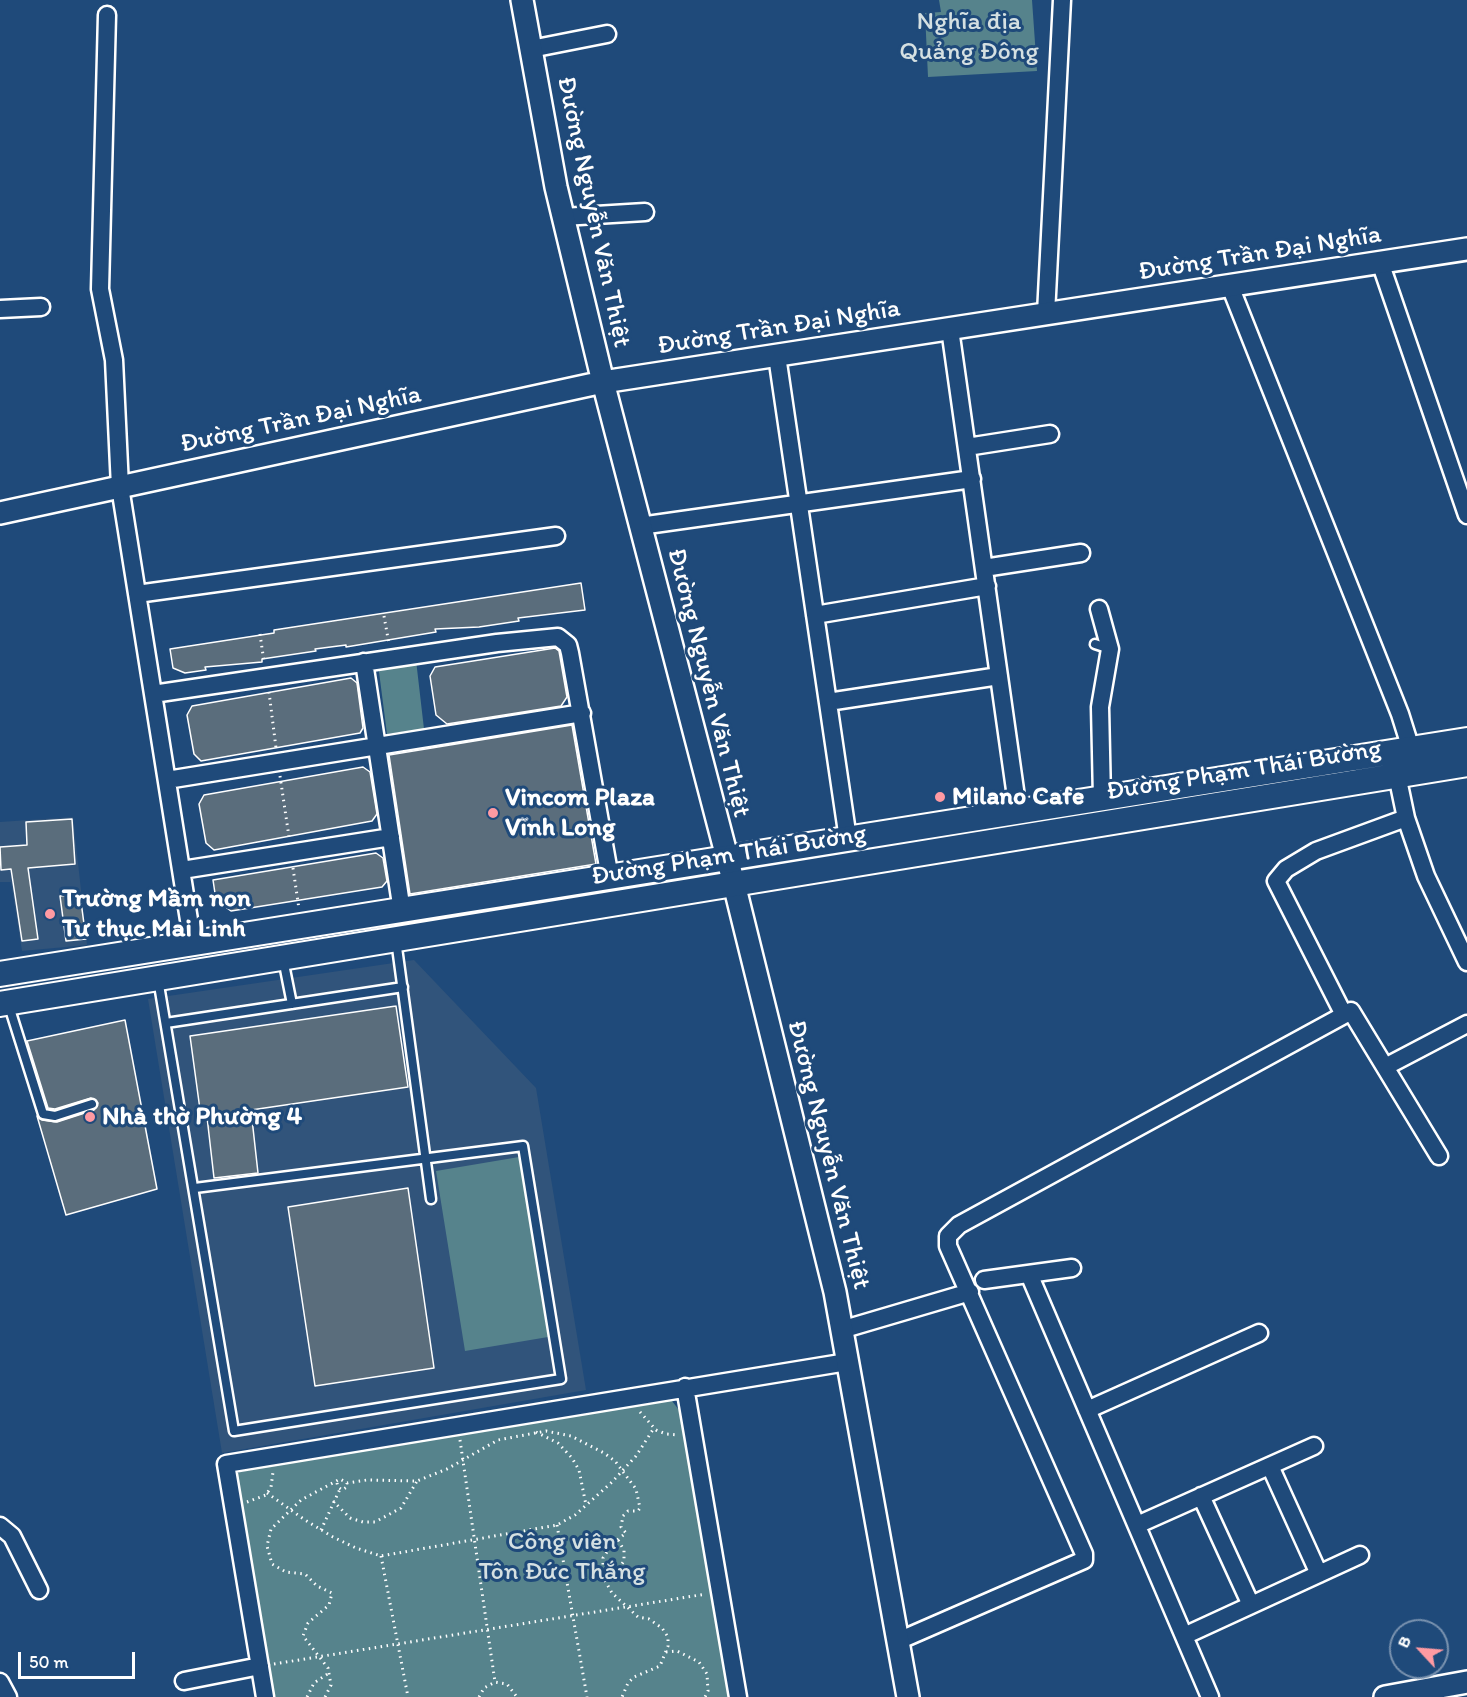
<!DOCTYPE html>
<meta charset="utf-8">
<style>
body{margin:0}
#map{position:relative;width:1467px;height:1697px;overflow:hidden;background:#1f4a7a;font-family:Itim,sans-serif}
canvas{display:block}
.north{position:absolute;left:1389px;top:1619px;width:60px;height:60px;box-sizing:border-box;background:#1f4a7a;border:2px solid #7992af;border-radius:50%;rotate:296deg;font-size:16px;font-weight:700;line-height:24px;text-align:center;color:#fff}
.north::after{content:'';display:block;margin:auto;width:21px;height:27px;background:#ff9aa2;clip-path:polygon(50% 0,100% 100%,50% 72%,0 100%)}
.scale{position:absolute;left:18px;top:1652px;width:117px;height:27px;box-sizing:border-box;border:3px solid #fff;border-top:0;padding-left:8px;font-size:18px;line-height:21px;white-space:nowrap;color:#fff;-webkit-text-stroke:4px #1f4a7a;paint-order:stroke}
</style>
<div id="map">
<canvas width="1467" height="1697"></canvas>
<div class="north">B</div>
<div class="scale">50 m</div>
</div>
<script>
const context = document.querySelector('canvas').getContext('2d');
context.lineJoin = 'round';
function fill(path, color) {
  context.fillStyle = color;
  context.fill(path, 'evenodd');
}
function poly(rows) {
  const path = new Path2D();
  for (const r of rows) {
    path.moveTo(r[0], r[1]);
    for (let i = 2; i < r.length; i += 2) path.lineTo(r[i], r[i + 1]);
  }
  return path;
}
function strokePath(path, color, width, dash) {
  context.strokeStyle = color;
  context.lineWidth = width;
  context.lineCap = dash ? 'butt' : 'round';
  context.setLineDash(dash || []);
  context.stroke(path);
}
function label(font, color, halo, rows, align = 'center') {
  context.font = font + ' Itim,sans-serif';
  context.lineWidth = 6;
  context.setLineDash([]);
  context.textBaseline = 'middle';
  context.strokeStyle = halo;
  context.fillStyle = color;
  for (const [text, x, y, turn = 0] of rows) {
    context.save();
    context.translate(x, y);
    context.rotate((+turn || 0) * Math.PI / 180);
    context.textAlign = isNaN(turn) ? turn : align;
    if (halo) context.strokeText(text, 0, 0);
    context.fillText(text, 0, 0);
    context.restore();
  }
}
const built = poly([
 [73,817,87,945,22,951,11,882,0,882,0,822],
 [414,960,536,1088,586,1390,222,1453,148,999]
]);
const green = poly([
 [939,0,1032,0,1037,71,928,77,925,13,941,12],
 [416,660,424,729,387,734,378,664],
 [519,1157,548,1337,465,1351,436,1171],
 [662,1397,672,1401,679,1410,730,1697,273,1697,235,1478,239,1472]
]);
const building = poly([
 [581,583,585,610,518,618,519,621,479,627,435,629,436,632,346,647,346,645,315,649,316,651,262,659,262,662,205,667,206,670,185,673,173,668,170,649,274,633,274,630,581,583],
 [555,648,559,651,567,697,561,706,447,724,436,715,430,676,435,667,555,648],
 [351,678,357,683,363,728,360,733,201,761,194,754,187,715,192,706,351,678],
 [572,725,596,864,410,894,389,755,572,725],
 [363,767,370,772,377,814,372,821,214,850,206,843,199,804,204,795,363,767],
 [72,819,75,864,28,868,38,939,22,941,11,869,1,870,0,847,27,845,26,822,72,819],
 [376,853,383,858,387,881,382,887,231,911,216,900,213,880,376,853],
 [80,894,86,939,66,941,60,896,80,894],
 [396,1006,408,1087,251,1110,258,1173,214,1178,207,1117,201,1117,190,1036,396,1006],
 [125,1020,157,1189,66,1215,37,1116,42,1120,57,1122,94,1110,98,1103,91,1098,55,1109,48,1108,27,1041,125,1020],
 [408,1188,434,1368,315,1386,288,1207,408,1188]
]);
const path = poly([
 [384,616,389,644],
 [260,634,264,662],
 [269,692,276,748],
 [280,776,289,837],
 [293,868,299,909],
 [640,1412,656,1430,666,1434,678,1435],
 [536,1432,558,1443,572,1458,579,1470,586,1505],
 [460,1440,495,1682],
 [337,1483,338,1487,342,1490,347,1487,347,1483],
 [267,1493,305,1520,333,1537,356,1548,381,1556,557,1525,575,1515,612,1482,636,1456,654,1428],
 [333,1501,350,1518,363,1522,375,1522,401,1508,417,1481],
 [247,1502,266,1495,271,1487,273,1472],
 [557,1525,587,1697],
 [321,1530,340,1489],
 [381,1556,408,1697],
 [603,1576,616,1572,624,1561,624,1550,618,1540],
 [666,1652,677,1651,699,1662,707,1674,708,1691,705,1697],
 [274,1664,706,1594],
 [307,1697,314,1683,329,1673],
 [325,1697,331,1685,328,1668,303,1636,308,1623,329,1605,332,1593,317,1586,305,1574,286,1572,272,1564,267,1546,271,1529,301,1500,340,1479,347,1483,367,1480,417,1481,447,1469,498,1440,546,1431,571,1436,604,1453,615,1461,636,1489,640,1508,638,1511,628,1511,623,1516,621,1527,626,1533,612,1544,603,1558,603,1577,612,1593,638,1617,649,1619,662,1628,668,1637,668,1646,660,1666,634,1677,628,1683,622,1697],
 [479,1697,484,1688,495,1682,507,1684,517,1697]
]);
const service = poly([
 [1095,644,1110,649],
 [396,940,431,1199],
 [283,959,292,1004],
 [158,979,234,1431,561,1379,523,1146,195,1188],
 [9,1006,43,1114,55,1116,92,1104],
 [166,1023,403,987]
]);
const minor = poly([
 [107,15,100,289,114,360,120,487,193,945],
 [531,49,607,34],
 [563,217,645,212],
 [1380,262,1467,515],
 [1230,286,1400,714,1411,749],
 [0,309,41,307],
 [1046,314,1062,0],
 [950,329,1018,811],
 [777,356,848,839],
 [967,447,1050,434],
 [640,526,972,479],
 [984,568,1081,553],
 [137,594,556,536],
 [1099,609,1110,649,1100,707,1102,798],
 [815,615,987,586],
 [364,662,402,911],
 [153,694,497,643,558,637,568,645,570,653,610,878],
 [828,702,999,676],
 [167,780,582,713],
 [1406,818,1426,876,1467,962],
 [182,870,391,837],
 [1344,1015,1351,1011,1439,1156],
 [1385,1067,1467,1024],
 [1029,1274,1210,1697],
 [984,1280,1072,1268],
 [841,1330,970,1292],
 [685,1387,738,1697],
 [1087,1410,1259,1333],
 [1270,1466,1319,1574],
 [1201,1496,1251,1605],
 [1137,1525,1314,1446],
 [0,1526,12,1536,39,1590],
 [1184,1636,1360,1555],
 [898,1641,1084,1560,1084,1554,948,1246,948,1236,959,1225,1344,1015,1276,881,1286,869,1316,851,1406,818,1397,775],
 [184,1681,260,1666],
 [0,1682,8,1697],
 [265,1697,226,1464,847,1362]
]);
const tertiary = poly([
 [522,0,556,187,603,382,734,884,835,1292,908,1697],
 [0,513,603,382,1467,249],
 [1385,1697,1467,1682]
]);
const secondary = poly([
 [0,974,1467,740],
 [0,1004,1467,764]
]);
const markers = [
 [940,797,6,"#ff9aa2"],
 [493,813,6,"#ff9aa2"],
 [50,914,6,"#ff9aa2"],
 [90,1117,6,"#ff9aa2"]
];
const parkNames = [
 ["Nghĩa địa",969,22],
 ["Quảng Đông",969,52],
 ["Công viên",562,1542],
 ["Tôn Đức Thắng",562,1572]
];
const streetNames = [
 ["Đường Nguyễn Văn Thiệt",593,212,78],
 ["Đường Trần Đại Nghĩa",1260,254,-9],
 ["Đường Trần Đại Nghĩa",779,328,-9],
 ["Đường Trần Đại Nghĩa",301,420,-12],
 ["Đường Nguyễn Văn Thiệt",708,683,76],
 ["Đường Phạm Thái Bường",1244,771,-9],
 ["Đường Phạm Thái Bường",729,856,-9],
 ["Đường Nguyễn Văn Thiệt",828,1155,76]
];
const poiNames = [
 ["Milano Cafe",952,797],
 ["Vincom Plaza",505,798],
 ["Vĩnh Long",505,828],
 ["Trường Mầm non",62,899],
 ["Tư thục Mai Linh",62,929],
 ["Nhà thờ Phường 4",102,1117]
];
fill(built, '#31547b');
fill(green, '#56838c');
fill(building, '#5a6d7c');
strokePath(building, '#fff', 1.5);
strokePath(service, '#fff', 13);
strokePath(minor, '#fff', 21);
strokePath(tertiary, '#fff', 26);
strokePath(secondary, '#fff', 28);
strokePath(path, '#fff', 3, [1.5, 4.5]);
strokePath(service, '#1f4a7a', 8);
strokePath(minor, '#1f4a7a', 16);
strokePath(tertiary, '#1f4a7a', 21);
strokePath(secondary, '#1f4a7a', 24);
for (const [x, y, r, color] of markers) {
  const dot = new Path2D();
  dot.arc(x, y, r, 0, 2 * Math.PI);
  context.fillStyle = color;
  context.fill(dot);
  strokePath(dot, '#1f4a7a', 2);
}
label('26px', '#d5e0e2', '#1f4a7a', parkNames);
label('26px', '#fff', '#1f4a7a', streetNames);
label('bold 26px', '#fff', '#1f4a7a', poiNames, 'left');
</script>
